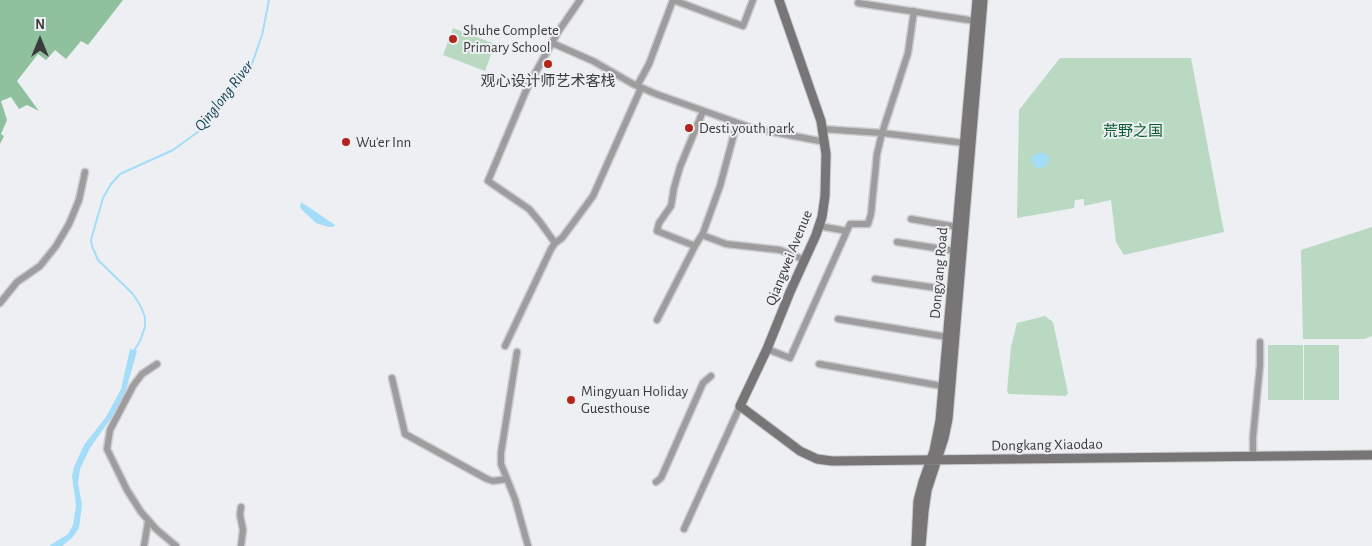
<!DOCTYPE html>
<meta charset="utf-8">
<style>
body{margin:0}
#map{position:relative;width:1372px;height:546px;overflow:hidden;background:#edeff2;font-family:"Alegreya Sans",sans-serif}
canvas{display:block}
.north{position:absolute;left:15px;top:15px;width:50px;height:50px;-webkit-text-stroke:4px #edeff2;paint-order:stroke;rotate:0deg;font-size:14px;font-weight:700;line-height:20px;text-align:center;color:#3a3b3c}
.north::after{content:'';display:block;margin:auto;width:18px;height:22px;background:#3a3b3c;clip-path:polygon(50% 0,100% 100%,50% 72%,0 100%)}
</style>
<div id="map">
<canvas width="1372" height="546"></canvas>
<div class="north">N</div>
</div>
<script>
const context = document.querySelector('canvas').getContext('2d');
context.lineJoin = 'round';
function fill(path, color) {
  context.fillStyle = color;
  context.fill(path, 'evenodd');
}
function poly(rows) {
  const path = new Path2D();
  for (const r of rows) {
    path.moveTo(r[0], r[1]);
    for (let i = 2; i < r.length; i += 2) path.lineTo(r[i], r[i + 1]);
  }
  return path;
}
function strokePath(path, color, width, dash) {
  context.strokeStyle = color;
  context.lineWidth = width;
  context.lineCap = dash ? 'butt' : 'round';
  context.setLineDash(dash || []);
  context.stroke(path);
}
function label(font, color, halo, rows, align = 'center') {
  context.font = font + ' "Alegreya Sans","Noto Sans SC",sans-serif';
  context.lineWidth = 4;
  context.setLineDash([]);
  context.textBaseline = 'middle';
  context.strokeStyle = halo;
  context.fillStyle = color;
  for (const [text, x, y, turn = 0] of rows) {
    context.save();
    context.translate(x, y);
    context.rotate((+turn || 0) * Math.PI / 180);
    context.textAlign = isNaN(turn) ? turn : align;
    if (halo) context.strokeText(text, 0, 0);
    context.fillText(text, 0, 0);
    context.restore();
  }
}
const green = poly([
 [453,28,495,44,485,71,443,55],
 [1060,58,1191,58,1224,232,1124,255,1116,242,1111,200,1084,206,1084,199,1075,200,1074,208,1017,218,1019,110],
 [1372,227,1372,336,1364,339,1303,339,1301,250],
 [1045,316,1053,322,1068,393,1066,396,1009,394,1007,391,1011,347,1017,323],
 [1268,345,1303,345,1303,400,1268,400],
 [1304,345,1339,345,1339,400,1304,400]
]);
const forest = poly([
 [0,0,123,0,88,45,81,41,66,59,55,50,46,60,38,54,17,81,39,111,27,105,19,109,11,97,1,101,7,120,1,134,4,136,0,144]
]);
const water = poly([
 [1037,153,1044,153,1050,158,1047,165,1040,169,1034,166,1031,158],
 [301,202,335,225,333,227,329,227,316,223,302,210,300,207],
 [130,349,137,351,126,390,116,411,90,448,80,469,78,483,82,505,79,528,72,538,62,546,49,546,68,534,73,525,76,505,72,476,74,467,84,445,106,417,121,389]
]);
const stream = poly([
 [134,351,140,341,145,327,145,317,141,307,133,294,98,260,92,246,91,240,103,198,111,184,120,174,173,150,202,129,217,101,237,83,252,64,262,35,269,0]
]);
const street = poly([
 [673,0,743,26,753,0],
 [858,3,975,21],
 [552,43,593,61,633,84,656,94,752,128,825,142],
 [637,86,649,64,673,0],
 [822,129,882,133,964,143],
 [911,219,957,227],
 [819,226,847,231],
 [702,235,726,244,780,250,805,260],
 [897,242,955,251],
 [555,243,540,222,529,209,488,181,528,86,558,32,580,0],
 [695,246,657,231,659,223,671,206,674,188,680,167,703,111],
 [875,279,951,290],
 [0,303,17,282,40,266,56,246,69,224,79,200,85,172],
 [838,319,947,337],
 [657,320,695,246,703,233,720,186,737,123],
 [505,346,551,249,555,243,562,238,593,196,641,88],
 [767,349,790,358,850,224,868,224,871,214,877,154,882,133,908,53,914,11],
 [517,352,501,453,501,464,515,499,528,546],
 [157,364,142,374,133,386,110,430,107,449,127,490,141,512,156,529,176,546],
 [819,364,942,386],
 [392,378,405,434,487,479,493,481,507,479],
 [1253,456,1253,437,1260,365,1260,342],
 [656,482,661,478,703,383,711,376],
 [241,507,240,515,243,530,241,546],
 [684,529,740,406],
 [144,546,148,522]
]);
const secondary = poly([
 [779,0,821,121,826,154,825,196,822,217,816,235,790,292,767,349,740,406,800,451,817,459,832,461,1372,455],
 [916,546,918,501,923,482,934,451,940,421,977,0],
 [921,546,924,511,927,490,944,438,948,419,983,0]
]);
const markers = [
 [453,39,5,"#b3251a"],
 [548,64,5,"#b3251a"],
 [689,128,5,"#b3251a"],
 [346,142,5,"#b3251a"],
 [571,400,5,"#b3251a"]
];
const poiNames = [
 ["Shuhe Complete",463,30],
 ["Primary School",463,47],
 ["观心设计师艺术客栈",548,81,"center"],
 ["Desti youth park",699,128],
 ["Wu'er Inn",356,142],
 ["Mingyuan Holiday",581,391],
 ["Guesthouse",581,408]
];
const parkNames = [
 ["荒野之国",1133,131]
];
const streetNames = [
 ["Qiangwei Avenue",789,258,-68],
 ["Dongyang Road",939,273,-85],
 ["Dongkang Xiaodao",1047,445,-1]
];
const waterNames = [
 ["Qinglong River",224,96,-52]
];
fill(green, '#b9d9c2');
fill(forest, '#90c19f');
fill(water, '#a3ddf9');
strokePath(stream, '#a3ddf9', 2);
strokePath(street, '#c9cbce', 9);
strokePath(secondary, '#c9cbce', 11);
strokePath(street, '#9e9c9d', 6);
strokePath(secondary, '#777576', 9);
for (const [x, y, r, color] of markers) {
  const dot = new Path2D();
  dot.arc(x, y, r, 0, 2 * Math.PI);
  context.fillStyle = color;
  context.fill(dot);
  strokePath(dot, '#edeff2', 2);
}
label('15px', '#3a3b3c', '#edeff2', poiNames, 'left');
label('15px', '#085b31', '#edeff2', parkNames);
label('15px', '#3a3b3c', '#edeff2', streetNames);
label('italic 16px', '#154559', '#edeff2', waterNames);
</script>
